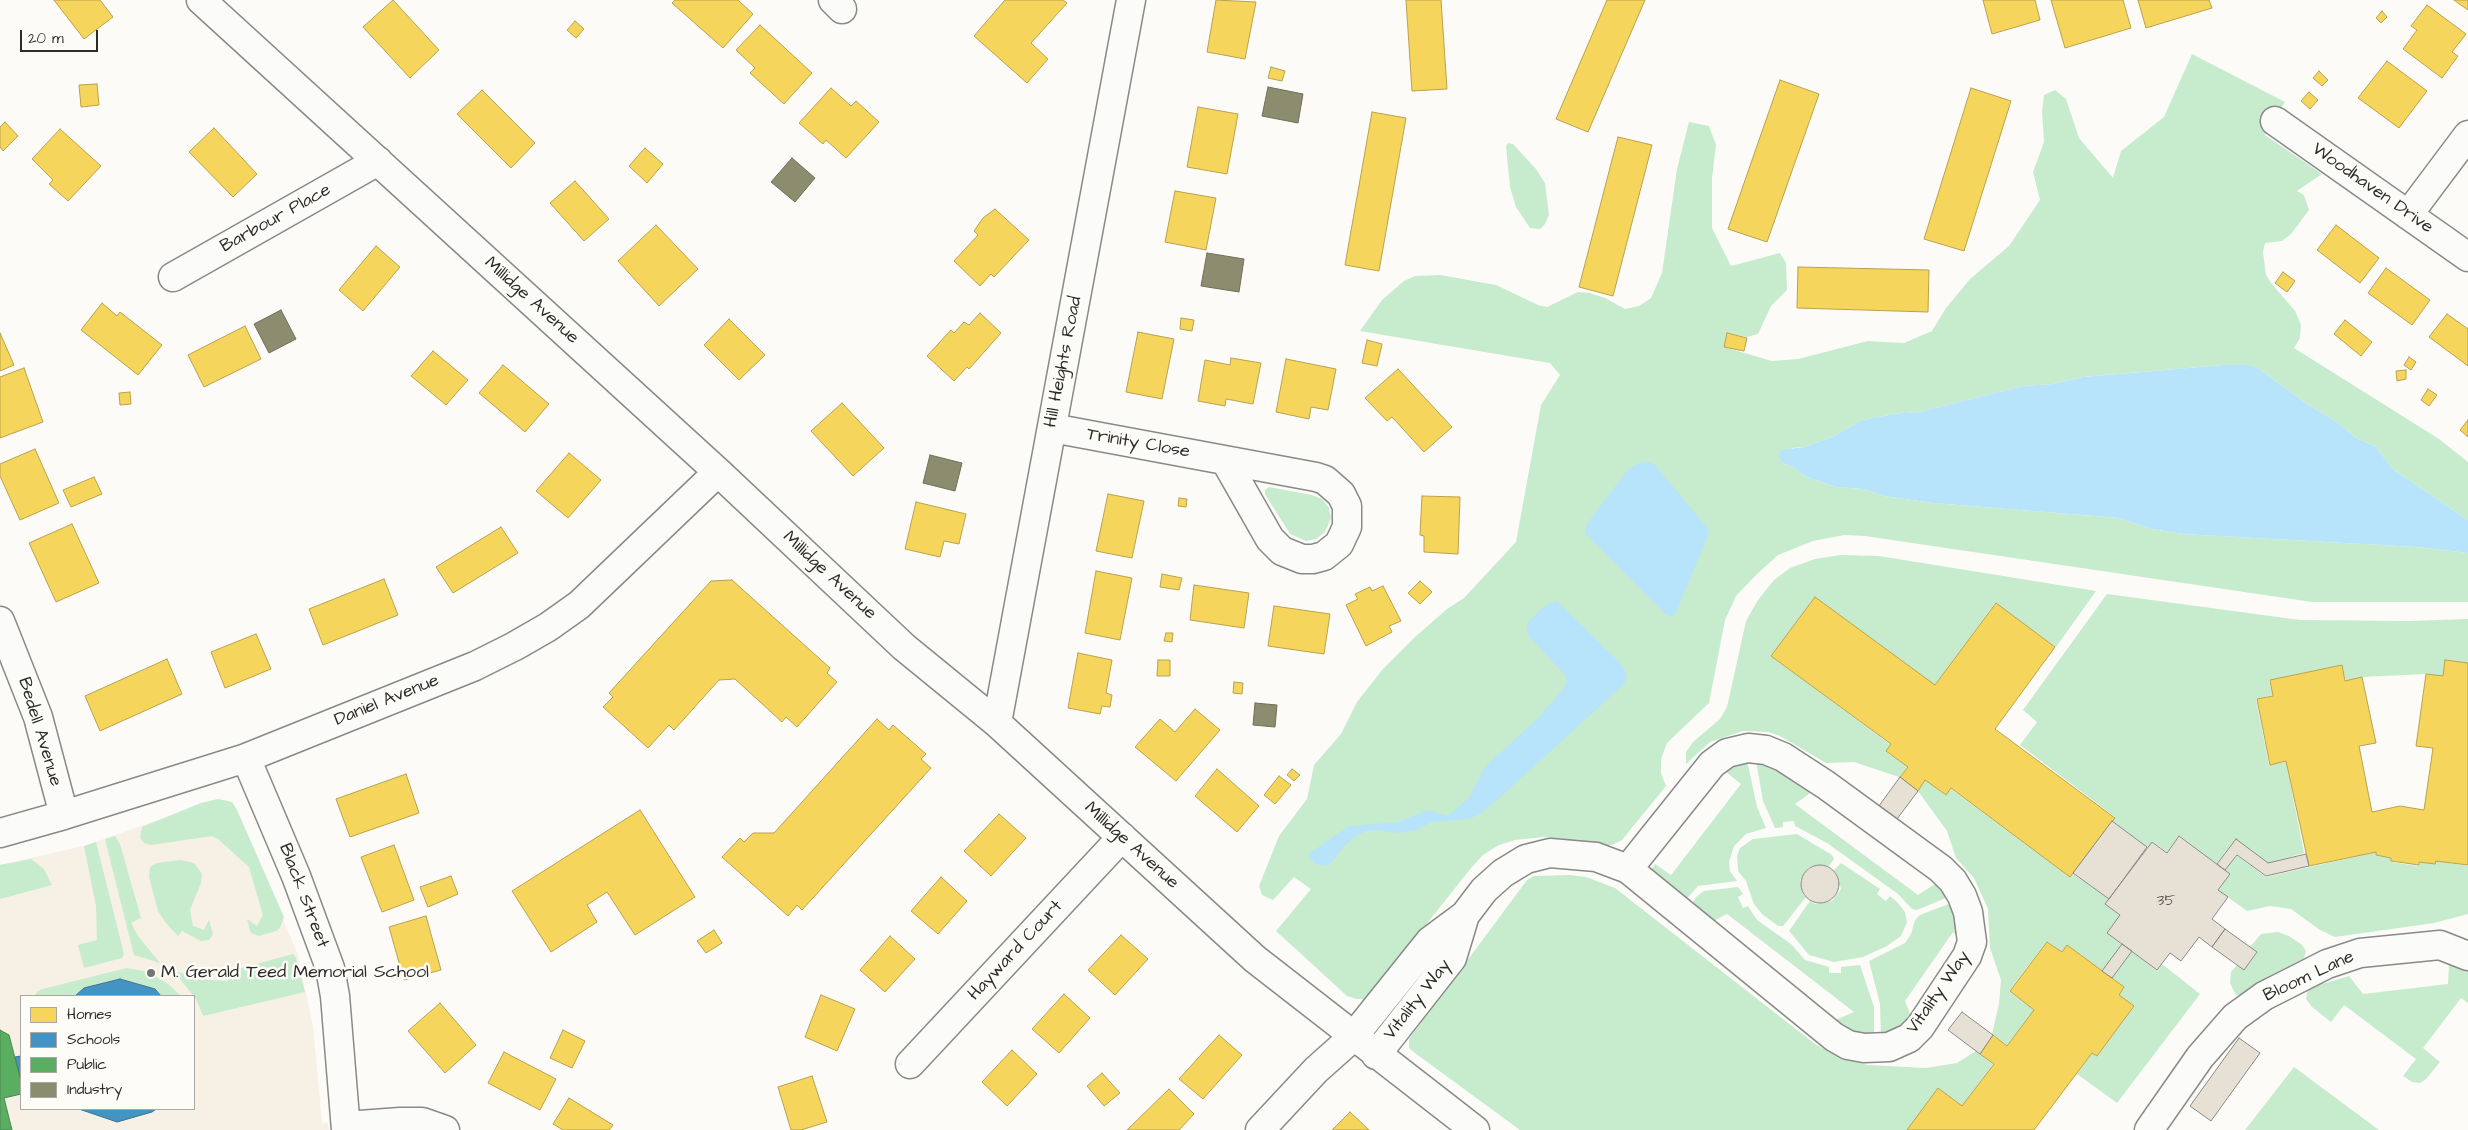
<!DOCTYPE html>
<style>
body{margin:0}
#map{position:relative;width:2468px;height:1130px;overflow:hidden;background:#fcfbf8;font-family:"Architects Daughter",sans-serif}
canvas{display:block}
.legend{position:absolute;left:20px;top:995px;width:175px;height:115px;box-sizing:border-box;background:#fdfcf7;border:1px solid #a9a8a5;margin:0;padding:6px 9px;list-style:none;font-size:15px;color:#2b2b2b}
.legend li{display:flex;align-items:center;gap:10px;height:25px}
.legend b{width:25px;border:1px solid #a9a8a5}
.scale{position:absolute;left:20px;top:30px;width:78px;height:22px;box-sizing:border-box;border:2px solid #2b2b2b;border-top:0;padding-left:6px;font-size:15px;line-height:18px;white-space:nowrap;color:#2b2b2b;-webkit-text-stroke:4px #fdfcf7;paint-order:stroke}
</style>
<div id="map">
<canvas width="2468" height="1130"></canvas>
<ul class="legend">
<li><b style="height:14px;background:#f6d55c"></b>Homes</li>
<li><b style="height:14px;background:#4393c3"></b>Schools</li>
<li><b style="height:14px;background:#5aae61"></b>Public</li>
<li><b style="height:14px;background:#8c8c6e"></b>Industry</li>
</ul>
<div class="scale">20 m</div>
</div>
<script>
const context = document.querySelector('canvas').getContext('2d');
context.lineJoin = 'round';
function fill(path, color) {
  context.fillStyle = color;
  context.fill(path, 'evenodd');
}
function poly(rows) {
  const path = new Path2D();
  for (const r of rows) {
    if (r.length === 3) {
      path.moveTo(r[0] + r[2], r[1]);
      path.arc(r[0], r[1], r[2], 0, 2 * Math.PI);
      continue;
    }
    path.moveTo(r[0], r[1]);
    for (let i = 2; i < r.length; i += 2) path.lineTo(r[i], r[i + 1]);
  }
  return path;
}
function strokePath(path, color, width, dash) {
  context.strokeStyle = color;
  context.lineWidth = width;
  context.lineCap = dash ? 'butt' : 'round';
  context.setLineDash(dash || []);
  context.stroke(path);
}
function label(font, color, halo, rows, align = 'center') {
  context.font = font + ' "Architects Daughter",sans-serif';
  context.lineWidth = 5;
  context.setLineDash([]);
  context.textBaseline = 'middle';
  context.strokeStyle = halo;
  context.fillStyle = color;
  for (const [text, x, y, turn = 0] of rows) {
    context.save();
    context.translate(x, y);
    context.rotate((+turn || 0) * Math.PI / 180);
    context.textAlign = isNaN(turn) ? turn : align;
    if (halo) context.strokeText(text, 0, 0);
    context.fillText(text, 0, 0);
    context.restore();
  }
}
const built = poly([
 [218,799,232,802,237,810,298,955,313,1026,322,1123,328,1122,329,1130,0,1130,0,865,84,846],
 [21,996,194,996,194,1109,21,1109]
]);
const green = poly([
 [2192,54,2285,102,2265,135,2322,174,2297,191,2304,195,2309,210,2291,234,2282,241,2265,243,2263,252,2266,275,2271,283,2295,311,2301,325,2300,338,2294,348,2439,439,2468,462,2468,520,2394,470,2375,446,2356,438,2337,422,2304,402,2258,368,2223,365,2083,377,2053,384,2023,386,1915,413,1905,412,1862,420,1832,437,1804,447,1792,448,1782,463,1793,467,1804,476,1836,487,1863,489,1884,496,1933,503,2119,518,2152,529,2183,534,2417,547,2468,553,2468,602,2312,602,1865,536,1844,535,1813,541,1778,555,1756,575,1736,596,1725,620,1709,703,1667,743,1661,759,1661,773,1666,786,1622,840,1612,845,1601,845,1544,837,1515,840,1499,845,1483,855,1471,868,1367,999,1356,999,1347,996,1276,931,1311,889,1294,877,1273,900,1262,895,1259,886,1279,836,1307,799,1314,765,1341,734,1357,702,1382,670,1415,637,1447,609,1464,598,1516,542,1541,405,1560,375,1550,363,1360,331,1382,300,1404,281,1415,276,1440,275,1496,285,1538,305,1547,307,1578,292,1590,293,1605,298,1625,309,1639,306,1651,298,1662,273,1677,169,1689,122,1709,126,1716,145,1712,178,1712,228,1731,266,1780,253,1786,263,1787,290,1771,306,1758,334,1747,337,1727,333,1724,347,1772,361,1798,359,1868,341,1904,343,1932,331,1946,308,1970,279,2009,246,2040,200,2033,172,2044,142,2042,111,2044,95,2055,90,2066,99,2079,138,2113,178,2121,151,2164,117],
 [1508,143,1513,144,1536,169,1545,183,1549,215,1545,224,1540,229,1530,228,1516,207,1510,187,1506,146],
 [1269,487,1312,495,1322,499,1329,508,1331,518,1325,532,1316,539,1306,541,1290,534,1265,494,1265,490],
 [1840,555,1879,556,2096,591,2056,647,1995,603,1935,685,1815,597,1771,656,1891,745,1886,752,1908,767,1899,777,1854,762,1826,763,1780,736,1768,732,1743,731,1710,742,1686,764,1686,752,1693,742,1720,719,1727,707,1746,621,1758,600,1774,580,1790,568,1815,559],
 [2107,594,2300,620,2409,621,2468,619,2468,663,2445,660,2443,676,2426,674,2362,677,2346,681,2342,665,2269,680,2273,695,2256,699,2269,765,2286,762,2304,853,2268,863,2236,839,2216,864,2179,835,2167,852,2152,841,2148,847,2112,821,2115,817,2020,745,2037,722,2023,710],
 [1747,760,1757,807,1766,828,1746,834,1734,846,1729,862,1730,871,1737,881,1698,886,1682,904,1650,871,1655,864,1671,875,1741,784,1726,772,1729,767],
 [1756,761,1768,763,1816,789,1795,804,1918,895,1938,882,1948,897,1917,910,1912,909,1898,894,1827,843,1795,826,1794,821,1783,822,1783,827,1775,828,1763,801],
 [1925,780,1945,795,1951,789,2070,877,2073,874,2109,899,2105,904,2120,915,2107,933,2122,945,2102,971,2067,945,2062,952,2047,941,2009,991,2034,1010,2007,1045,1992,1034,1999,1004,2001,980,1990,948,1988,909,1974,878,1956,858,1947,831,1918,791],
 [218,799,232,802,237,810,284,917,280,928,276,931,259,936,251,933,247,919,257,926,263,915,249,867,218,839,212,836,151,845,144,843,140,838,142,827,201,803],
 [1797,834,1832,855,1834,859,1828,867,1825,865,1809,867,1800,880,1803,895,1806,897,1783,926,1778,926,1762,914,1754,904,1746,881,1738,871,1737,856,1740,848,1753,839],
 [115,836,120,844,141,918,131,923,138,936,160,963,134,955,105,839],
 [96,842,124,954,122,958,84,968,78,945,97,940,96,906,84,846],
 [2376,852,2375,855,2391,858,2391,862,2418,866,2420,862,2435,864,2436,861,2468,866,2468,914,2434,923,2335,937,2320,930,2291,909,2270,906,2247,911,2218,890,2230,874,2225,870,2237,856,2266,877],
 [31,859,44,869,52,885,0,899,0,865],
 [181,860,194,863,202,874,201,883,190,910,193,926,204,930,209,920,213,934,209,940,201,941,182,931,178,936,166,923,158,911,149,877,150,867,157,863],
 [1841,863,1880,889,1877,894,1886,901,1890,896,1897,902,1905,912,1907,922,1901,936,1887,946,1863,957,1834,962,1809,955,1789,931,1810,901,1815,904,1832,901,1841,889,1837,874,1833,871],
 [1570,875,1586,877,1615,888,1815,1044,1841,1059,1868,1065,1926,1068,1957,1063,1976,1051,1993,1064,1962,1106,1938,1088,1907,1130,1520,1130,1415,1053,1409,1048,1409,1039,1527,880,1534,876],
 [1738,887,1743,894,1738,897,1743,908,1748,906,1757,920,1791,944,1805,960,1829,967,1829,973,1841,973,1841,967,1860,965,1874,1007,1874,1035,1854,1032,1833,1021,1854,1012,1727,914,1708,924,1689,909,1696,897,1704,891],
 [1951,903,1962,942,1953,932,1905,1001,1911,1016,1906,1023,1881,1035,1880,1004,1869,961,1905,943,1911,934,1915,920,1920,915],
 [2278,932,2289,936,2302,945,2306,951,2304,958,2271,975,2240,995,2236,995,2230,983,2231,972,2237,965,2244,970,2257,953,2250,947,2261,934],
 [2132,951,2157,971,2162,964,2200,994,2117,1103,2077,1074,2092,1053,2097,1056,2134,1006,2119,995,2124,987,2112,978],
 [293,954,296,958,305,992,203,1016,196,999,176,974,178,972,208,980,228,981,228,969,241,968],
 [2449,964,2468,967,2468,1003,2461,998,2423,1048,2440,1062,2426,1079,2420,1083,2412,1082,2403,1076,2416,1059,2344,1005,2331,1022,2312,1007,2306,999,2308,988,2349,976,2363,994,2448,984],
 [127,968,149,972,168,984,181,996,161,996,155,989,119,979,84,988,75,996,34,996,38,991,43,989],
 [2294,1067,2379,1130,2245,1130]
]);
const water = poly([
 [2223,365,2246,365,2258,368,2304,402,2337,422,2356,438,2375,446,2394,470,2468,520,2468,553,2417,547,2183,534,2152,529,2119,518,1933,503,1884,496,1863,489,1836,487,1804,476,1793,467,1782,463,1779,456,1781,450,1804,447,1832,437,1862,420,1905,412,1915,413,2023,386,2053,384,2083,377],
 [1645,461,1654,464,1710,531,1676,612,1672,617,1665,614,1585,533,1587,524,1626,472,1635,465],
 [1557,601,1622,665,1627,678,1623,685,1496,801,1480,814,1469,819,1431,822,1417,830,1399,833,1375,830,1366,831,1350,840,1328,866,1315,864,1309,857,1310,853,1349,826,1398,822,1428,810,1447,816,1468,799,1485,767,1539,717,1564,688,1567,680,1565,675,1527,634,1527,624,1531,619,1546,605]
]);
const homes = poly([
 [54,0,100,0,113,17,84,39,54,0],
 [393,0,439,50,410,78,363,27,393,0],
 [675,0,738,0,753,14,723,48,672,3,675,0],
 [1005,0,1063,0,1067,3,1031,43,1048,59,1027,83,974,36,1005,0],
 [1216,0,1256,2,1245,59,1207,52,1216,0],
 [1406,0,1441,0,1447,89,1412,91,1406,0],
 [1607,0,1645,0,1588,132,1556,119,1607,0],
 [1983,0,2035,0,2040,20,1992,34,1983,0],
 [2051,0,2123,0,2131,28,2065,48,2051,0],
 [2138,0,2209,0,2212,8,2146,28,2138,0],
 [2454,0,2468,0,2468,10,2458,3,2454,0],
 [2427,5,2466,34,2452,52,2458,56,2442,78,2403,49,2417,30,2411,26,2427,5],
 [2382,11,2387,17,2381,23,2376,18,2382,11],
 [575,21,584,29,576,38,567,30,575,21],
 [760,25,812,73,784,104,750,73,755,68,736,50,760,25],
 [2387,61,2427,91,2399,128,2358,98,2387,61],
 [1271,67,1285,71,1282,81,1268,78,1271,67],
 [2319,71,2328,80,2322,86,2313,78,2319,71],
 [1780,80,1819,94,1767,242,1728,229,1780,80],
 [97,84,99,105,81,107,79,85,97,84],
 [831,88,851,106,856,101,879,122,846,158,826,140,823,144,799,123,831,88],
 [1971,88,2011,101,1964,251,1924,239,1971,88],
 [482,90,535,143,511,168,457,114,482,90],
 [2309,92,2318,100,2310,109,2301,101,2309,92],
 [1198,107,1238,114,1227,174,1187,167,1198,107],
 [1372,112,1406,118,1379,271,1345,265,1372,112],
 [5,122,18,136,3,151,0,147,0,127,5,122],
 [214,128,257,174,233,197,189,152,214,128],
 [60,129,101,166,68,201,49,184,53,180,32,159,60,129],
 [1618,137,1652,145,1613,296,1579,287,1618,137],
 [645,148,663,164,647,183,629,166,645,148],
 [575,181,609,219,584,241,550,203,575,181],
 [1175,191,1216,198,1206,250,1165,242,1175,191],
 [995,209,1029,240,994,277,991,274,980,286,954,261,978,235,974,231,983,218,995,209],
 [656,225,698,269,659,306,618,261,656,225],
 [2336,225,2379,258,2360,283,2317,250,2336,225],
 [376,246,400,267,363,311,339,290,376,246],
 [1798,267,1929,270,1928,312,1797,308,1798,267],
 [2386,268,2430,300,2412,325,2368,293,2386,268],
 [2283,272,2295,281,2287,292,2275,283,2283,272],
 [102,303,117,316,120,312,162,345,138,375,81,330,102,303],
 [980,313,1001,333,969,369,967,367,954,381,927,356,951,330,954,333,964,322,969,325,980,313],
 [2447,314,2468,329,2468,366,2429,337,2447,314],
 [1181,318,1194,320,1192,331,1180,329,1181,318],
 [729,319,765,355,739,380,704,345,729,319],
 [2345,320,2372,342,2361,356,2334,334,2345,320],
 [245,326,261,359,204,387,188,355,245,326],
 [1138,332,1174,339,1162,399,1126,392,1138,332],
 [0,333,14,365,0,371,0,333],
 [1727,333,1747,338,1744,351,1724,347,1727,333],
 [1367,340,1382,344,1377,366,1362,363,1367,340],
 [433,351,468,380,446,405,411,376,433,351],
 [2409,357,2416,362,2411,370,2404,365,2409,357],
 [1231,358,1261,363,1253,404,1226,399,1225,406,1198,401,1205,360,1230,365,1231,358],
 [1286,359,1336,369,1328,410,1311,407,1309,419,1276,412,1286,359],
 [503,365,549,404,525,432,479,393,503,365],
 [24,368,43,422,0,438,0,377,24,368],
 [1398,369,1452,427,1424,452,1392,417,1387,421,1365,398,1398,369],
 [2406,370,2406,379,2397,381,2396,371,2406,370],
 [2428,389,2437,395,2429,406,2421,400,2428,389],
 [130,392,131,404,120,405,119,393,130,392],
 [842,403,884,448,853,476,811,431,842,403],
 [2468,420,2468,437,2460,430,2468,420],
 [35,449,59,503,20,520,0,476,0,464,35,449],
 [569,453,601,480,568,518,536,491,569,453],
 [94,477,102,494,71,507,63,490,94,477],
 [1108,494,1144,501,1132,558,1096,551,1108,494],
 [1422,496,1460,497,1458,554,1424,552,1424,536,1420,535,1422,496],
 [1179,498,1187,499,1186,507,1178,506,1179,498],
 [916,502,966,514,959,544,944,541,940,557,905,549,916,502],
 [72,524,99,583,56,602,29,543,72,524],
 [501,527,518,553,453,593,436,567,501,527],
 [1096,571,1132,578,1120,640,1085,633,1096,571],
 [1162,574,1182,578,1179,590,1160,587,1162,574],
 [384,579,398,615,323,645,309,609,384,579],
 [732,580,830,668,827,673,837,682,797,727,786,717,782,722,735,679,719,680,674,730,669,725,648,748,603,707,613,697,609,693,711,581,732,580],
 [1420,581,1432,592,1420,604,1408,593,1420,581],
 [1194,585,1249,593,1244,628,1190,620,1194,585],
 [1383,586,1401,621,1389,626,1392,632,1366,646,1346,605,1358,599,1355,594,1370,587,1372,591,1383,586],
 [1815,597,1935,685,1996,603,2055,647,1995,729,2115,818,2070,877,1951,788,1946,795,1925,780,1918,791,1900,777,1908,767,1886,751,1891,744,1771,656,1815,597],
 [1274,606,1330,614,1324,654,1268,646,1274,606],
 [1166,633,1173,633,1172,642,1164,641,1166,633],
 [256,634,271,669,225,688,211,652,256,634],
 [1078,653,1112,660,1106,693,1112,695,1110,707,1102,706,1100,714,1068,708,1078,653],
 [167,659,182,694,100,731,85,696,167,659],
 [1158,660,1170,660,1170,676,1157,676,1158,660],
 [2445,660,2468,663,2468,865,2436,861,2435,864,2419,862,2419,865,2391,861,2391,858,2376,855,2376,852,2309,866,2286,761,2270,765,2257,699,2273,696,2270,680,2342,665,2345,681,2362,677,2376,743,2359,746,2372,812,2400,806,2424,810,2433,748,2416,746,2426,674,2443,676,2445,660],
 [1234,682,1243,683,1242,694,1233,693,1234,682],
 [1195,709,1220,730,1176,781,1135,747,1160,719,1175,732,1195,709],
 [877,719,889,730,893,725,926,754,921,759,931,768,802,910,797,905,788,916,722,857,740,838,744,842,753,833,774,833,877,719],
 [1217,769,1259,806,1237,832,1195,796,1217,769],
 [1292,769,1300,775,1294,781,1287,775,1292,769],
 [406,774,419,813,350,837,336,799,406,774],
 [1279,776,1291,785,1275,804,1264,795,1279,776],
 [640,810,695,897,635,935,607,892,587,905,597,922,551,952,512,891,640,810],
 [999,814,1026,838,991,876,964,851,999,814],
 [394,845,414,900,382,912,361,857,394,845],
 [451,876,458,894,428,907,420,887,451,876],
 [941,877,967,901,938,934,911,911,941,877],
 [426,916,441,970,404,980,389,927,426,916],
 [714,930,722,943,706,953,697,941,714,930],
 [1121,935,1148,959,1115,995,1088,970,1121,935],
 [890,936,915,959,885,992,860,970,890,936],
 [2047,942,2062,952,2067,945,2124,987,2119,995,2134,1006,2097,1056,2092,1053,2034,1130,1907,1130,1938,1088,1962,1106,1994,1064,1980,1054,1993,1035,2007,1046,2034,1010,2010,991,2047,942],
 [1064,994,1090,1018,1059,1053,1032,1029,1064,994],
 [821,995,855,1009,837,1051,805,1037,821,995],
 [440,1003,476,1045,445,1073,408,1031,440,1003],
 [563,1030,585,1041,572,1068,550,1058,563,1030],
 [1219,1035,1242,1055,1203,1099,1179,1079,1219,1035],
 [1012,1050,1037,1074,1007,1106,982,1082,1012,1050],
 [504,1052,556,1079,540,1110,488,1083,504,1052],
 [1102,1073,1120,1093,1104,1106,1087,1086,1102,1073],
 [812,1076,827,1122,801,1130,791,1130,778,1087,812,1076],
 [1169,1089,1194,1114,1179,1130,1127,1130,1169,1089],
 [569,1098,613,1125,609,1130,563,1130,553,1124,569,1098],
 [1350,1112,1369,1130,1332,1130,1350,1112]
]);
const schools = poly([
 [120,979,155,989,161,996,75,996,84,988,120,979],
 [21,1056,21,1081,15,1057,21,1056],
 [79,1109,156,1109,152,1112,117,1122,79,1109]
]);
const public = poly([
 [0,1030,9,1035,21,1081,21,1094,4,1098,12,1130,0,1130,0,1030]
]);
const industry = poly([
 [1268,87,1303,94,1298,123,1262,116,1268,87],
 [792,158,815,178,795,202,771,182,792,158],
 [1207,253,1244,259,1239,292,1201,286,1207,253],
 [281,310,296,339,269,353,254,324,281,310],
 [930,455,962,463,955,491,923,483,930,455],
 [1255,703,1277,705,1275,727,1253,725,1255,703]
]);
const building = poly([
 [1900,777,1918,791,1894,823,1876,810,1900,777],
 [2112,821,2147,847,2109,899,2073,873,2112,821],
 [2179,836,2230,874,2218,890,2228,897,2212,919,2225,929,2212,947,2199,937,2181,961,2170,953,2157,970,2107,933,2120,915,2105,904,2152,842,2167,853,2179,836],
 [2236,839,2268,863,2306,854,2309,866,2266,876,2237,855,2225,870,2217,864,2236,839],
 [1820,884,19],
 [2225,929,2257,952,2244,970,2212,947,2225,929],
 [2122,944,2132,951,2112,978,2102,971,2122,944],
 [1962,1012,1993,1035,1980,1054,1948,1030,1962,1012],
 [2239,1038,2260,1053,2211,1121,2190,1106,2239,1038]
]);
const minor = poly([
 [201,0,718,472,904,647,997,723,1255,959,1475,1130],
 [833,0,842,9],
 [2275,121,2468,257],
 [2408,215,2468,135],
 [173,277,378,161],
 [1052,428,1316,477,1325,480,1341,494,1347,506,1347,527,1339,544,1324,556,1313,559,1302,559,1282,551,1270,539,1225,460],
 [0,621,38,717,64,815],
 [997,723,1131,0],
 [246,758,296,876,330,968,335,996,346,1130],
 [0,833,64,815,246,758,475,666,515,646,548,627,579,605,718,472],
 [1465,915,1484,890,1503,873,1526,859,1550,853,1596,857,1628,869,1834,1037,1848,1045,1864,1048,1889,1047,1909,1038,1920,1027,1967,956,1972,942,1968,912,1962,896,1953,881,1941,869,1826,785,1783,757,1766,750,1748,748,1727,753,1712,764,1628,869],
 [910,1064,1122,837],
 [346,1126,400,1122,422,1122,445,1130],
 [1260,1130,1316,1070,1353,1037,1430,941,1465,915,1452,958,1376,1055],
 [2149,1130,2200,1057,2235,1017,2264,996,2327,964,2360,953,2440,945,2468,956]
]);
const markers = [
 [151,973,5,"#747473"]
];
const numberNames = [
 ["35",2166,902]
];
const streetNames = [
 ["Woodhaven Drive",2372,189,35],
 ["Barbour Place",276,219,-29],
 ["Millidge Avenue",531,301,42],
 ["Hill Heights Road",1064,362,-79],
 ["Trinity Close",1138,444,10],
 ["Millidge Avenue",829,576,43],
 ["Daniel Avenue",387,701,-22],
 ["Bedell Avenue",39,732,73],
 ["Millidge Avenue",1131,846,42],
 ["Black Street",303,896,69],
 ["Hayward Court",1016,951,-47],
 ["Bloom Lane",2309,977,-25],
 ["Vitality Way",1939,993,-55],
 ["Vitality Way",1418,1000,-52]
];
const poiNames = [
 ["M. Gerald Teed Memorial School",161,973]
];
fill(built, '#f6f0e5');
fill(green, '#c7ebcd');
fill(water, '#b7e4fa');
fill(homes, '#f6d55c');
strokePath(homes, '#b9a24d', 1);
fill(schools, '#4393c3');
strokePath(schools, '#3c7495', 1);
fill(public, '#5aae61');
strokePath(public, '#4c8751', 1);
fill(industry, '#8c8c6e');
strokePath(industry, '#6f6f5a', 1);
fill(building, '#e7e0d5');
strokePath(building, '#898987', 1);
strokePath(minor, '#898987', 31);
strokePath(minor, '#fbfbf9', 28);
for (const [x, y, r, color] of markers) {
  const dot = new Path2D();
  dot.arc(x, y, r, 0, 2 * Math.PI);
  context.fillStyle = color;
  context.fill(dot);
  strokePath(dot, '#fdfcf7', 2);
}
label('15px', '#5a5856', null, numberNames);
label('18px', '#2b2b2b', '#fdfcf7', streetNames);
label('18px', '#2b2b2b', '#fdfcf7', poiNames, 'left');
</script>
